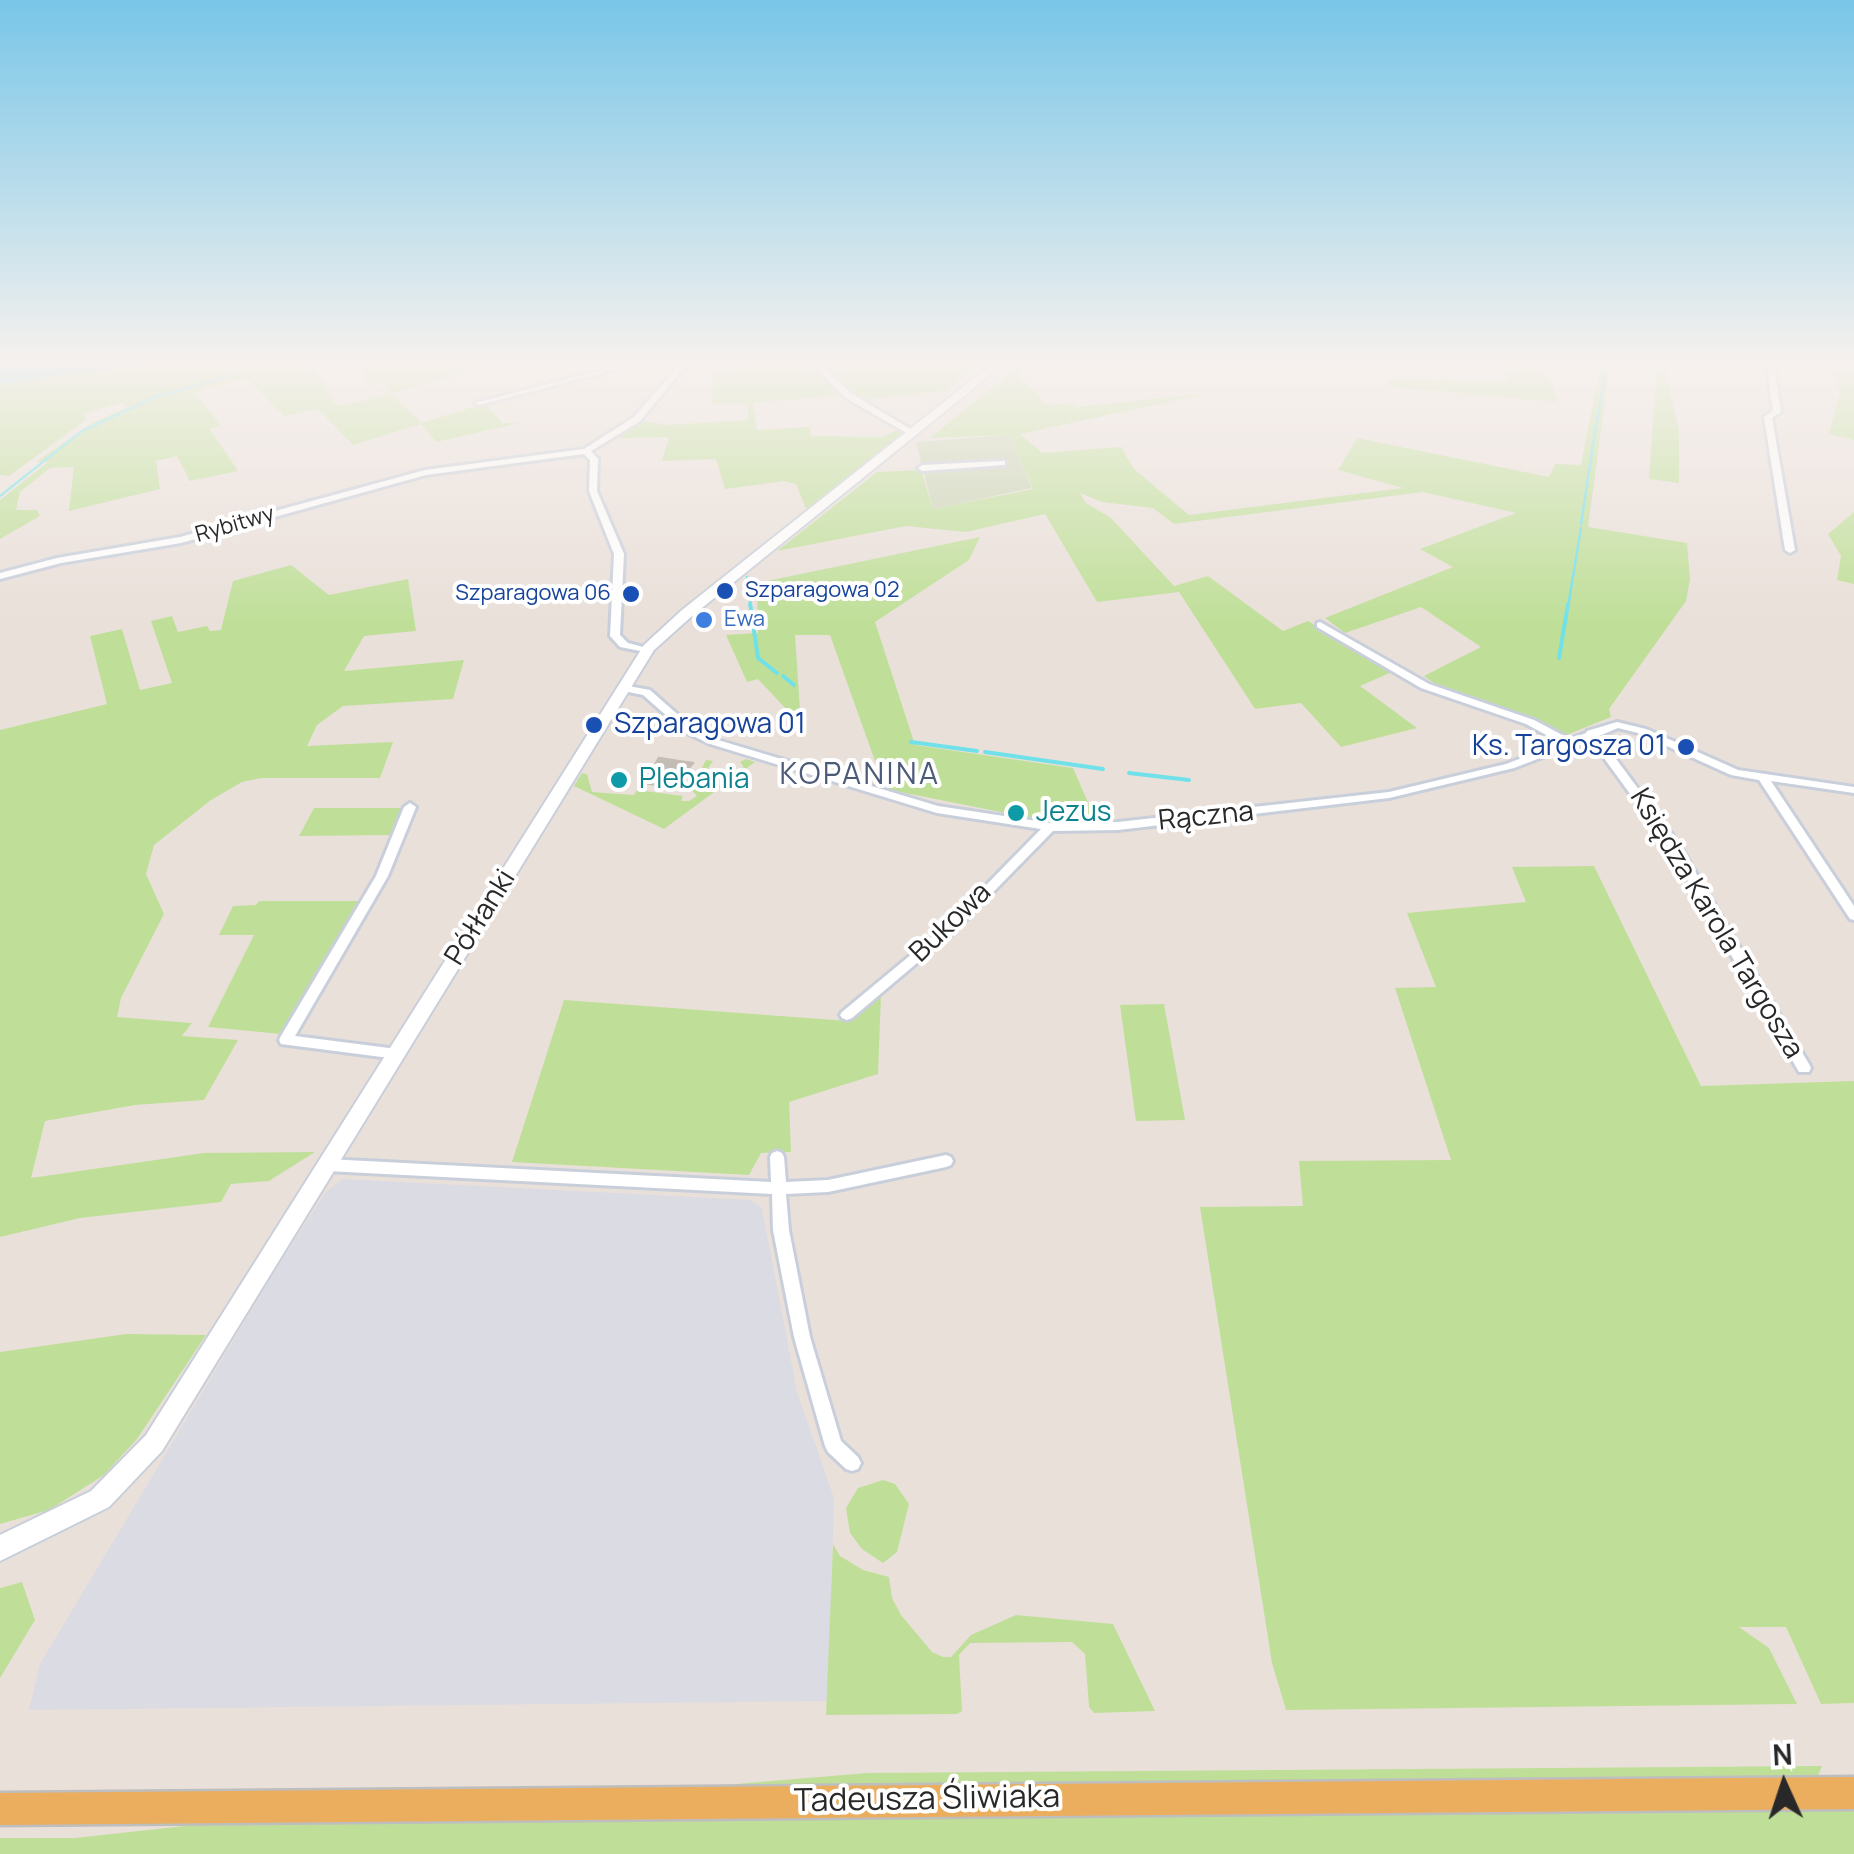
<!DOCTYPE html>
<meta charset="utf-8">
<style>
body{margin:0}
#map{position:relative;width:1854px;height:1854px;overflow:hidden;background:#eae0da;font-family:Manrope,sans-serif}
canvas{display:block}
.north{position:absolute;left:1734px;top:1734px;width:100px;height:100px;-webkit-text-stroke:8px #fff;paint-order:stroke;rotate:357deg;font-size:28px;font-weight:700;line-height:40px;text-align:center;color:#282828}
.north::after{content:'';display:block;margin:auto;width:35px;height:45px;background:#282828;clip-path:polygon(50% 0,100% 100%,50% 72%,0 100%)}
</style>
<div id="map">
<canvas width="1854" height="1854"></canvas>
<div class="north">N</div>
</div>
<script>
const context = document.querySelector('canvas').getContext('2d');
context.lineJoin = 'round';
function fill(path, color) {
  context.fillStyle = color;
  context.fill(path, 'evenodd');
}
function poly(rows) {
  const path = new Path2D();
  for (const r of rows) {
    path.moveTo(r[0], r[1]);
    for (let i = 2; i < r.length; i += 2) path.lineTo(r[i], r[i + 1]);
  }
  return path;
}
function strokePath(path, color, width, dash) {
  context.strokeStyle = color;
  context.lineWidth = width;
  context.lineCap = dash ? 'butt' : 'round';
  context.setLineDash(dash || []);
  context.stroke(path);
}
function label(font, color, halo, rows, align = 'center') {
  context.font = font + ' Manrope,sans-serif';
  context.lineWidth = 8;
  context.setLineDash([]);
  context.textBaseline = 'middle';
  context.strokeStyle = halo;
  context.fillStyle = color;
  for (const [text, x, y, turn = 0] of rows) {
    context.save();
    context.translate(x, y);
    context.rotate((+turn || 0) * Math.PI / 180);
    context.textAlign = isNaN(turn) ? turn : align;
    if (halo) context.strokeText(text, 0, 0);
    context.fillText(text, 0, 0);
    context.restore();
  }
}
const industrial = poly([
 [342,1179,751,1200,762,1208,797,1392,834,1498,828,1701,29,1710,40,1664,279,1264,325,1193]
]);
const green = poly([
 [152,363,312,363,337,406,391,394,383,383,370,386,357,363,496,363,392,394,421,423,486,403,502,423,520,423,436,442,421,424,353,445,318,409,284,416,246,378,194,393,221,425,210,429,238,471,190,481,177,456,156,461,160,489,69,511,74,467,50,468,20,492,16,510,37,510,40,516,0,539,0,500,48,462,36,462,92,423,128,407,122,403,82,414,87,419,9,476,0,475,0,384],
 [754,363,809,363,843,395,753,403,757,430,810,427,811,436,883,437,897,430,902,433,806,509,796,484,784,481,725,489,716,459,662,461,669,437,620,438,638,421,668,425,748,420,747,403,712,403,713,376,726,366],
 [816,363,981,363,945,391,859,400],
 [1022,363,1019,373,1025,382,1046,405,1072,403,1075,407,1210,393,1020,434,1042,453,1121,447,1134,469,1189,515,1403,488,1338,470,1357,438,1549,477,1555,464,1581,465,1601,363,1610,363,1588,527,1687,543,1690,579,1686,601,1609,709,1611,717,1564,736,1526,716,1438,686,1424,676,1481,647,1421,607,1345,633,1325,618,1453,567,1420,549,1516,513,1423,492,1174,524,1153,508,1102,502,1080,493,1086,503,1111,518,1174,586,1208,576,1283,631,1308,621,1392,672,1360,686,1417,728,1341,747,1301,703,1255,709,1179,592,1097,602,1045,514,966,532,906,526,777,551,877,472,921,470,933,509,1033,489,1009,435,930,438],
 [1492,363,1529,363,1553,384,1557,402,1389,387,1386,379,1511,381],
 [1657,363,1664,363,1679,431,1679,483,1649,479],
 [1833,370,1854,373,1854,440,1829,434,1840,392],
 [1854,512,1854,584,1837,580,1841,556,1828,534],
 [980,537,969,560,875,622,915,745,1073,768,1096,821,1026,817,885,789,830,635,795,635,801,725,758,679,747,682,726,635,758,633,757,583],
 [291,565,329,595,408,579,416,631,364,636,344,671,464,660,453,699,343,706,317,725,307,746,393,742,380,778,261,778,242,782,211,800,154,845,146,874,164,914,121,998,117,1017,192,1023,182,1036,238,1040,204,1100,135,1105,45,1121,31,1178,204,1153,315,1152,269,1181,231,1184,221,1202,80,1218,0,1237,0,730,107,704,90,636,122,629,140,690,172,683,151,621,172,616,178,632,207,626,210,631,221,630,233,581],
 [746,759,755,762,664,829,574,786,582,773,587,774,592,792,634,795,637,790,683,796,681,801,689,801,697,796,691,789,706,760,713,761,695,787,712,791,744,767,740,762],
 [314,808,403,808,393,835,299,836],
 [1594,866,1701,1086,1854,1081,1854,1703,1821,1704,1786,1627,1739,1627,1769,1648,1797,1704,1286,1710,1272,1663,1200,1207,1303,1206,1299,1161,1451,1160,1395,988,1436,987,1407,913,1526,902,1512,867],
 [259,901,364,901,281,1034,208,1027,254,935,219,935,233,906,256,905],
 [881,995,878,1074,789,1102,791,1152,761,1153,749,1175,512,1162,564,1000,848,1021],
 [1164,1004,1185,1120,1136,1121,1120,1005],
 [126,1334,206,1335,137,1439,104,1475,49,1510,0,1524,0,1352],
 [883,1480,895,1484,909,1504,897,1552,883,1563,862,1549,850,1533,846,1508,858,1488],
 [833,1544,840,1556,863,1570,889,1577,892,1598,901,1615,932,1652,943,1657,951,1657,971,1635,1016,1615,1113,1624,1155,1711,1094,1713,1089,1707,1085,1654,1072,1642,970,1643,959,1655,962,1711,957,1714,826,1715],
 [22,1582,35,1620,0,1678,0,1588],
 [1822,1766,1817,1778,688,1788,867,1773],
 [1854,1807,1854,1854,0,1854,0,1838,75,1838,230,1821]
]);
const cemetery = poly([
 [1009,435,1032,488,933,509,916,442]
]);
const water = poly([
 [0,363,152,363,0,384]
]);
const streamFar1 = poly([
 [1597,422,1606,367],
 [0,496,82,431,155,397,230,376],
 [1581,524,1596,425],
 [747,577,751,607],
 [1568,607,1581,528]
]);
const stream = poly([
 [750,604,751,609],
 [752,617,758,658,777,673],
 [1559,658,1568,604],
 [783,676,794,685],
 [911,742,977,751],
 [985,752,1103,769],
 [1129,773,1189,780]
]);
const building = poly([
 [659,758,678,761,693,763,673,787,644,783,659,758]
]);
const street = poly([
 [628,363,641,363,479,405,475,403,628,363],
 [681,363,688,363,640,421,591,451,598,459,597,491,624,554,620,635,628,643,651,649,651,653,620,647,610,636,614,554,589,491,590,460,584,454,426,475,181,543,61,563,0,579,0,573,57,558,180,537,425,470,584,449,634,417,681,363],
 [811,363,819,363,852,394,917,433,910,435,846,398,811,363],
 [1766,363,1774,363,1781,412,1772,418,1795,550,1790,553,1785,550,1764,417,1773,411,1766,363],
 [1002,461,1005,461,1005,465,922,471,918,468,922,465,1002,461],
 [1320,622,1429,684,1534,720,1570,739,1586,733,1587,731,1617,722,1646,729,1738,770,1854,787,1854,793,1771,781,1854,906,1854,920,1850,919,1759,780,1731,775,1638,733,1618,728,1599,736,1677,841,1809,1064,1811,1068,1809,1072,1799,1072,1666,843,1590,739,1514,768,1389,798,1118,830,1053,831,956,930,852,1018,847,1020,842,1018,840,1015,842,1012,948,924,1041,829,937,813,710,744,685,732,643,695,619,690,618,688,623,685,650,690,693,728,718,740,938,806,1050,823,1118,822,1389,792,1506,764,1561,743,1526,724,1421,688,1317,627,1317,623,1320,622],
 [410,803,416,807,388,876,295,1036,397,1049,402,1050,404,1054,402,1058,397,1059,281,1044,279,1040,281,1036,376,876,404,807,410,803],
 [777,1151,782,1153,784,1157,786,1182,828,1180,946,1155,951,1157,953,1161,951,1165,946,1167,828,1192,786,1194,789,1230,810,1337,841,1441,858,1457,861,1463,858,1469,852,1471,846,1469,828,1452,825,1446,794,1337,773,1230,772,1194,327,1171,322,1169,320,1165,322,1161,327,1159,771,1182,770,1157,772,1153,777,1151]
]);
const secondary = poly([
 [993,363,1005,363,692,616,654,650,162,1451,109,1507,0,1561,0,1535,91,1491,146,1435,644,645,682,610,993,363]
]);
const primary = poly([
 [1854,1777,1854,1809,0,1825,0,1793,1854,1777]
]);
const markers = [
 [725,591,10,"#1a4fb4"],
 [631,594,10,"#1a4fb4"],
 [704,620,10,"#3f7fe0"],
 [594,725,10,"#1a4fb4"],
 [1686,747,10,"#1a4fb4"],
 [619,780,10,"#0f9aa8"],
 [1016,813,10,"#0f9aa8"]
];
const farStreetnames = [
 ["Rybitwy",235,525,-16]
];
const farTransitnames = [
 ["Szparagowa 02",745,591],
 ["Szparagowa 06",611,594,"right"]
];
const farShopnames = [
 ["Ewa",724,620]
];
const transitNames = [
 ["Szparagowa 01",614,725],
 ["Ks. Targosza 01",1666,747,"right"]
];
const cultureNames = [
 ["Plebania",639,780],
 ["Jezus",1036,813]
];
const streetNames = [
 ["Rączna",1206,817,-6],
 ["Półłanki",481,918,-58],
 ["Bukowa",951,923,-44],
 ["Księdza Karola Targosza",1716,924,59]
];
const neighbourhoodNames = [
 ["KOPANINA",860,776]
];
const nearStreetnames = [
 ["Tadeusza Śliwiaka",927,1800,-1]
];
fill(industrial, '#dbdbe3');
fill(green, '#bfdf98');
fill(cemetery, '#c9d3b2');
fill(water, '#70e1e9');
strokePath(streamFar1, '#70e1e9', 2.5);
strokePath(stream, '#70e1e9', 4);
fill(building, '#c2bcb6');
strokePath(building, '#c5bcb4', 2.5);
strokePath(street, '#c9cfda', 6);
strokePath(secondary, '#c9cfda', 4);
strokePath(primary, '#bebebe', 5);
fill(street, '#fff');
fill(secondary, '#fff');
fill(primary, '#ebae5f');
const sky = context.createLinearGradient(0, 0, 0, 623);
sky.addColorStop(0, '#78c6e8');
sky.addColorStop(0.58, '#f6f1ee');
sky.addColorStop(1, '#f6f1ee00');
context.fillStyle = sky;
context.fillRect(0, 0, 1854, 623);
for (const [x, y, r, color] of markers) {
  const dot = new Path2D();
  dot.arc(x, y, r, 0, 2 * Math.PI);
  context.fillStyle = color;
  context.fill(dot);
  strokePath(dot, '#fff', 4);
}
label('22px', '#282828', '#fff', farStreetnames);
label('22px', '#164399', '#fff', farTransitnames, 'left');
label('22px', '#366cbe', '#fff', farShopnames, 'left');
label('28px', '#164399', '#fff', transitNames, 'left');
label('28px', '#0d838f', '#fff', cultureNames, 'left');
label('28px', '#282828', '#fff', streetNames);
context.letterSpacing = '2.5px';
label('30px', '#4b5b77', '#fff', neighbourhoodNames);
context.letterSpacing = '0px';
label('32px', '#282828', '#fff', nearStreetnames);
</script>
